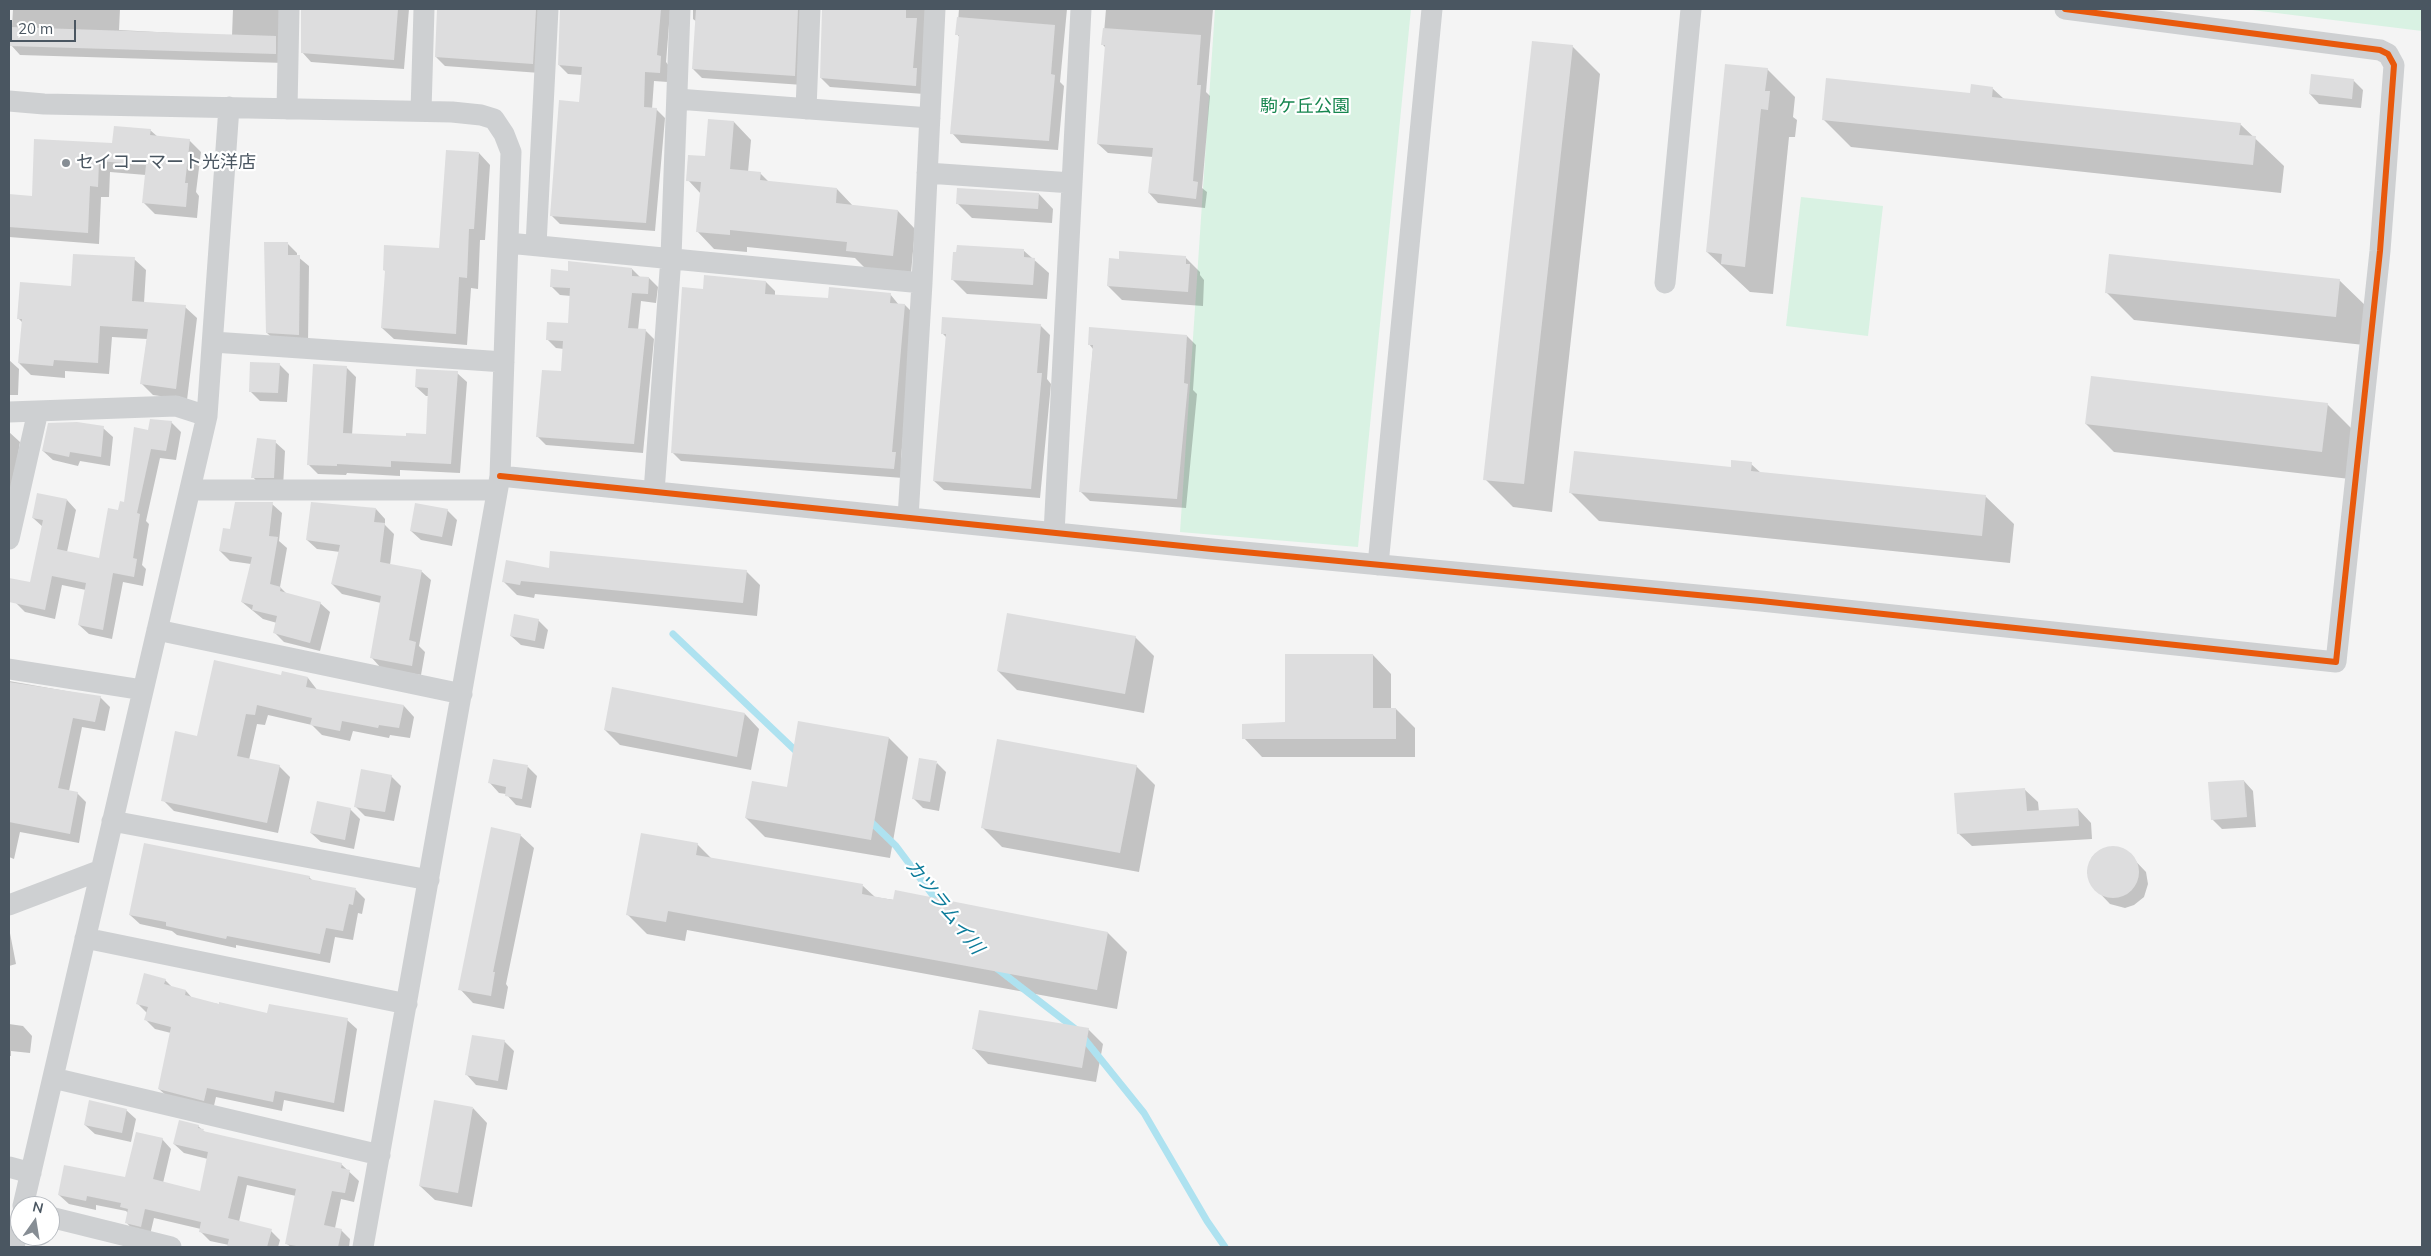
<!DOCTYPE html>
<meta charset="utf-8">
<style>
body{margin:0}
#map{position:relative;width:2431px;height:1256px;overflow:hidden;background:#f4f4f4;font-family:Mulish,sans-serif}
canvas{display:block}
.frame{position:absolute;inset:0;border:10px solid #4a5661;pointer-events:none}
.north{position:absolute;left:10px;top:1196px;width:50px;height:50px;box-sizing:border-box;background:#fff;border:1px solid #b7bbc0;border-radius:50%;rotate:13deg;font-size:14px;font-weight:700;line-height:20px;text-align:center;color:#4a5661}
.north::after{content:'';display:block;margin:auto;width:18px;height:22px;background:#868d94;clip-path:polygon(50% 0,100% 100%,50% 72%,0 100%)}
.scale{position:absolute;left:10px;top:20px;width:66px;height:22px;box-sizing:border-box;border:2px solid #4a5661;border-top:0;padding-left:6px;font-size:15px;line-height:18px;white-space:nowrap;color:#4a5661;-webkit-text-stroke:4px #fff;paint-order:stroke}
</style>
<div id="map">
<canvas width="2431" height="1256"></canvas>
<div class="frame"></div>
<div class="north">N</div>
<div class="scale">20 m</div>
</div>
<script>
const context = document.querySelector('canvas').getContext('2d');
context.lineJoin = 'round';
function fill(path, color) {
  context.fillStyle = color;
  context.fill(path, 'evenodd');
}
function poly(rows) {
  const path = new Path2D();
  for (const r of rows) {
    if (r.length === 3) {
      path.moveTo(r[0] + r[2], r[1]);
      path.arc(r[0], r[1], r[2], 0, 2 * Math.PI);
      continue;
    }
    path.moveTo(r[0], r[1]);
    for (let i = 2; i < r.length; i += 2) path.lineTo(r[i], r[i + 1]);
  }
  return path;
}
function strokePath(path, color, width, dash) {
  context.strokeStyle = color;
  context.lineWidth = width;
  context.lineCap = dash ? 'butt' : 'round';
  context.setLineDash(dash || []);
  context.stroke(path);
}
function label(font, color, halo, rows, align = 'center') {
  context.font = font + ' Mulish,"Noto Sans JP",sans-serif';
  context.lineWidth = 4.5;
  context.setLineDash([]);
  context.textBaseline = 'middle';
  context.strokeStyle = halo;
  context.fillStyle = color;
  for (const [text, x, y, turn = 0] of rows) {
    context.save();
    context.translate(x, y);
    context.rotate((+turn || 0) * Math.PI / 180);
    context.textAlign = isNaN(turn) ? turn : align;
    if (halo) context.strokeText(text, 0, 0);
    context.fillText(text, 0, 0);
    context.restore();
  }
}
const green = poly([
 [1215,9,1411,9,1358,547,1180,532],
 [2244,9,2422,9,2422,31],
 [1801,197,1883,206,1868,336,1786,326]
]);
const shadow = poly([
 [13,9,120,9,119,30,232,36,233,9,291,9,285,63,20,55,11,45],
 [303,9,409,9,404,69,311,62,302,52],
 [440,9,551,9,540,73,445,66,436,57],
 [562,9,683,9,676,26,669,25,666,62,669,66,668,82,654,81,652,109,656,109,665,118,655,231,560,224,551,215,580,103,582,75,568,74,559,65],
 [693,9,812,9,803,85,702,78,693,69,697,22,693,19],
 [824,9,928,9,924,94,830,87,821,78],
 [959,9,1067,9,1060,82,1064,86,1058,150,961,143,952,133,960,38,957,34],
 [1106,9,1213,9,1206,92,1210,96,1202,188,1207,192,1205,208,1158,203,1149,193,1153,157,1108,153,1098,144,1106,48,1103,45],
 [1572,46,1600,74,1552,512,1513,507,1485,479],
 [1767,69,1795,97,1793,117,1797,120,1795,137,1789,137,1773,294,1750,292,1707,252],
 [2353,80,2363,90,2361,108,2319,104,2310,94],
 [1992,88,2004,99,2240,124,2284,166,2281,193,1851,147,1823,119,1971,94],
 [710,120,734,122,751,140,748,172,760,173,769,182,837,189,854,207,898,211,915,229,911,273,865,268,855,258,747,247,747,252,714,249,697,231,701,194,688,180,706,158],
 [150,130,158,137,189,140,201,152,196,192,199,196,197,218,155,214,143,202,146,175,110,172,109,197,101,197,99,244,9,237,9,196,33,197,113,144],
 [479,153,490,165,485,240,480,240,478,289,471,288,467,345,394,339,382,328,440,249],
 [1039,194,1053,209,1052,223,972,218,957,203],
 [287,243,297,253,297,256,309,266,308,344,277,342,267,333],
 [1023,250,1049,273,1047,299,967,294,952,279],
 [1186,258,1200,272,1200,275,1204,280,1203,306,1122,300,1108,286],
 [134,259,146,270,144,303,185,307,197,318,187,400,153,395,141,383,147,339,112,337,109,374,65,371,65,378,31,375,19,363,23,323,18,318,72,288],
 [632,269,640,277,649,278,658,287,656,303,641,301,638,330,645,330,654,339,643,453,546,445,537,436,562,372,564,349,556,348,547,339,570,325,571,296,560,295,551,286,569,272],
 [2339,280,2368,308,2364,345,2134,320,2106,292],
 [766,282,775,291,775,296,829,299,890,294,899,305,905,305,914,314,901,459,904,462,903,478,681,461,672,452,705,290],
 [1040,325,1050,335,1047,379,1051,384,1040,498,944,490,934,481,947,338,943,334],
 [1187,336,1196,345,1193,390,1197,394,1186,508,1090,501,1080,491,1093,349,1089,344],
 [9,360,19,369,18,395,9,395],
 [279,364,289,374,287,402,260,401,250,391],
 [346,367,356,377,352,435,407,438,427,435,429,396,426,396,416,387,457,373,467,382,460,473,400,470,400,476,347,473,346,475,318,474,308,464],
 [2327,404,2355,432,2350,479,2114,452,2086,424],
 [171,422,181,432,176,460,160,458,146,521,149,524,142,565,146,569,143,586,123,582,112,639,89,634,79,625,86,590,62,585,55,619,25,612,16,603,31,584,43,527,33,518,67,500,76,510,67,552,100,559,119,511,125,503,149,431],
 [103,428,113,437,110,466,80,461,78,466,53,460,43,451],
 [9,432,20,442,9,514],
 [275,442,285,451,283,487,262,487,253,477],
 [1751,464,1761,473,1985,496,2014,524,2010,563,1599,521,1571,493],
 [272,504,282,513,279,541,287,548,280,587,287,594,320,603,330,612,320,651,284,642,275,633,277,623,263,619,242,602,251,564,230,561,220,551,231,530],
 [376,509,385,519,385,525,394,534,390,565,421,571,431,580,419,646,425,652,421,675,381,668,372,658,381,603,342,594,332,584,340,552,317,549,307,540],
 [447,510,457,520,452,546,421,540,411,531],
 [550,570,746,571,760,585,757,616,535,594,534,598,517,595,503,581],
 [538,620,548,630,544,649,521,645,511,636],
 [1135,637,1154,656,1144,713,1017,690,998,671],
 [1373,655,1391,674,1391,709,1396,709,1415,728,1415,757,1262,757,1244,738,1286,724],
 [283,672,308,678,318,691,404,706,414,717,410,738,390,735,389,738,353,731,350,741,322,735,312,725,268,715,265,725,257,724,249,760,279,766,290,777,278,833,174,811,163,800,198,738,282,677],
 [9,681,100,697,110,707,105,731,82,727,69,791,77,793,86,802,79,843,20,832,14,859,9,857],
 [745,714,759,729,751,770,620,745,605,730],
 [889,738,908,757,890,858,765,837,746,818,788,789],
 [937,763,946,772,939,811,923,808,913,798],
 [1136,766,1155,785,1139,872,1002,847,982,827],
 [528,767,537,776,531,808,516,805,506,794,499,793,490,783],
 [391,776,401,786,394,821,365,816,355,806],
 [2244,781,2253,791,2256,827,2222,829,2212,819],
 [2024,789,2038,802,2039,812,2078,809,2091,823,2092,839,1972,846,1958,833],
 [350,809,360,819,354,849,321,842,311,833],
 [520,835,534,848,506,984,508,987,504,1009,473,1003,460,989],
 [697,844,712,859,863,886,875,897,1108,933,1127,952,1117,1009,687,930,685,941,647,934,627,914],
 [2112,847,2124,849,2146,872,2148,884,2144,897,2134,905,2125,908,2110,904,2091,884,2087,872,2092,857,2100,850],
 [309,877,313,881,356,890,365,899,362,914,358,913,353,940,335,937,330,963,236,945,236,948,177,935,172,931,140,924,130,915],
 [9,928,16,964,9,966],
 [165,980,173,988,186,991,193,999,268,1014,347,1020,357,1029,344,1112,284,1100,282,1111,216,1097,213,1110,169,1098,159,1089,171,1033,155,1029,146,1020,147,1013,137,1003],
 [9,1024,23,1026,32,1036,30,1053,11,1051,11,1056,9,1056],
 [1088,1029,1103,1044,1096,1082,988,1064,974,1049],
 [504,1041,514,1051,507,1090,476,1085,467,1075],
 [473,1108,487,1123,472,1207,435,1200,420,1186],
 [126,1110,136,1119,131,1142,95,1134,85,1125],
 [198,1126,206,1133,341,1164,359,1181,354,1202,341,1199,335,1228,341,1230,350,1239,349,1247,291,1247,287,1244,296,1196,247,1185,239,1222,271,1231,280,1240,278,1247,228,1247,229,1245,210,1241,200,1231,201,1229,154,1218,150,1235,135,1232,126,1222,128,1213,126,1211,96,1205,96,1210,69,1204,59,1195,126,1179,162,1139,171,1149,163,1183,201,1192,208,1159,184,1153,174,1144]
]);
const stream = poly([
 [673,634,799,754],
 [867,818,896,846,940,905],
 [995,967,1078,1031,1144,1113,1207,1221,1225,1247]
]);
const building = poly([
 [301,9,398,9,394,60,301,53],
 [437,9,536,9,533,64,435,57],
 [560,9,661,9,657,55,661,56,660,73,645,72,644,107,657,108,646,223,550,216,559,100,579,102,582,67,558,65],
 [696,9,798,9,795,76,692,69],
 [822,9,906,9,906,18,917,18,913,68,917,68,916,86,820,78],
 [957,17,1055,25,1051,74,1055,75,1049,141,950,134,959,35,955,35],
 [10,27,276,36,276,54,9,46],
 [1103,28,1201,35,1197,85,1201,85,1193,181,1198,182,1196,199,1148,193,1153,148,1097,144,1105,45,1101,45],
 [1532,41,1573,45,1524,484,1483,480],
 [1725,64,1768,68,1765,91,1770,91,1768,110,1761,109,1745,267,1721,264,1722,254,1706,252],
 [2311,74,2354,79,2352,99,2309,94],
 [1826,78,1970,93,1971,84,1993,87,1992,97,2241,123,2239,135,2256,136,2253,165,1822,120],
 [708,119,734,121,730,169,761,172,760,180,837,188,836,203,898,210,893,256,846,251,847,242,730,230,730,235,696,232,701,182,686,181,688,155,705,156],
 [114,126,151,129,150,135,190,139,185,183,188,183,186,207,142,203,146,165,99,161,98,187,90,186,88,233,9,227,9,194,32,196,34,139,112,143],
 [446,150,479,152,474,229,469,229,467,278,459,277,456,334,381,328,385,271,383,270,384,245,439,248],
 [957,188,1039,193,1038,209,956,204],
 [264,242,288,242,288,255,300,255,299,335,266,333],
 [957,245,1024,249,1024,257,1035,258,1033,285,951,280,953,252,956,252],
 [1119,251,1186,256,1186,264,1190,264,1188,292,1107,286,1109,258,1119,259],
 [73,254,135,257,132,301,186,305,176,389,140,384,148,329,100,326,98,363,54,360,53,366,18,363,22,319,17,319,20,282,71,286],
 [2109,254,2340,279,2336,317,2105,293],
 [568,261,632,268,632,276,649,277,648,294,632,293,628,328,646,329,634,444,536,437,542,370,561,371,563,341,546,340,547,322,568,323,570,288,550,287,551,269,568,271],
 [704,275,766,281,765,294,828,298,829,287,891,293,890,303,905,304,892,452,896,452,894,469,671,453,682,287,703,289],
 [942,317,1041,324,1037,373,1042,373,1031,489,933,481,946,334,941,334],
 [1089,327,1187,335,1184,383,1188,384,1177,499,1079,492,1093,345,1088,345],
 [250,362,280,363,278,393,249,392],
 [313,364,347,366,343,433,406,436,406,433,426,434,428,388,415,387,416,369,458,371,451,464,391,461,391,467,337,464,337,466,307,465],
 [2091,376,2328,403,2322,452,2085,424],
 [150,419,172,421,166,451,151,449,137,513,140,514,133,558,137,559,134,577,113,573,103,630,78,625,86,583,52,576,45,610,9,602,9,578,30,582,43,520,32,518,37,493,67,499,57,549,99,558,108,508,118,510,120,501,124,502,134,427,148,430],
 [77,422,104,426,101,457,70,452,69,457,42,451,48,423],
 [257,438,276,440,274,478,251,478],
 [1574,451,1731,467,1731,460,1752,462,1751,471,1986,495,1982,536,1569,493],
 [235,502,273,502,269,536,278,537,270,584,281,587,280,591,321,602,310,643,273,633,277,616,252,610,253,605,241,602,252,557,219,551,223,528,230,529],
 [311,502,376,508,374,522,385,523,380,562,422,570,409,640,416,642,412,666,370,658,381,596,331,584,340,545,306,540],
 [415,503,448,509,442,537,410,531],
 [550,551,747,570,743,603,521,581,520,585,502,582,506,560,549,568],
 [1007,613,1136,636,1125,694,997,671],
 [514,614,539,619,535,641,510,636],
 [1285,654,1373,654,1373,708,1396,708,1396,739,1242,739,1242,724,1285,722],
 [214,660,281,675,282,671,308,677,306,687,404,705,399,728,379,725,378,728,342,721,340,731,310,725,312,718,257,705,255,715,246,714,237,756,280,765,267,823,161,801,175,731,197,736],
 [9,682,101,696,95,722,73,718,58,788,78,792,70,834,9,822],
 [612,687,745,713,737,757,604,730],
 [798,721,889,737,871,840,745,818,752,781,787,787],
 [997,739,1137,765,1120,853,981,828],
 [919,758,937,761,930,802,912,799],
 [493,759,528,765,522,799,505,796,506,787,488,783],
 [361,769,392,775,385,812,354,807],
 [2244,780,2247,817,2211,820,2208,782],
 [2025,788,2027,811,2078,808,2079,826,1957,834,1954,793],
 [317,801,351,808,345,840,310,833],
 [491,827,521,834,493,972,495,972,491,996,458,990],
 [641,833,698,843,696,855,863,884,862,894,893,900,895,890,1108,932,1097,990,668,911,666,922,626,915],
 [144,843,310,876,309,879,356,888,353,905,349,904,343,931,326,928,320,954,227,936,226,939,166,926,166,922,129,915],
 [2113,872,26],
 [144,973,166,979,164,984,186,990,185,995,219,1004,219,1002,267,1013,269,1004,348,1018,334,1103,275,1091,273,1102,207,1088,204,1101,158,1089,171,1027,144,1020,148,1007,136,1004],
 [979,1010,1089,1028,1082,1068,972,1049],
 [472,1035,505,1040,498,1081,465,1075],
 [89,1100,127,1109,122,1133,84,1125],
 [434,1100,473,1107,458,1193,419,1186],
 [179,1120,199,1125,198,1128,204,1129,203,1131,342,1163,341,1168,350,1170,345,1193,332,1191,324,1225,342,1229,338,1247,302,1247,285,1244,296,1189,238,1176,228,1218,272,1229,267,1247,227,1247,229,1239,199,1232,201,1222,145,1209,141,1227,125,1223,128,1209,120,1207,121,1203,87,1196,86,1201,58,1195,64,1165,125,1177,136,1132,163,1138,153,1179,200,1191,208,1152,173,1144]
]);
const minor = poly([
 [677,99,930,118],
 [9,101,44,104,452,112,481,115,494,119,504,134,511,152,500,476,363,1247],
 [287,109,289,9],
 [806,109,810,9],
 [421,111,424,9],
 [927,173,1072,183],
 [508,243,922,283],
 [536,245,548,9],
 [1665,283,1691,9],
 [213,342,504,362],
 [9,412,176,406,207,416],
 [500,476,1212,549,1761,601,2336,662,2380,251,2394,65,2388,54,2380,50,2065,9],
 [191,490,497,490],
 [654,492,671,257,680,9],
 [908,518,922,283,935,9],
 [1054,533,1081,9],
 [9,539,38,411],
 [1378,565,1432,9],
 [157,630,462,694],
 [9,669,143,690],
 [112,821,429,880],
 [9,905,101,870],
 [85,938,407,1004],
 [53,1078,380,1155],
 [9,1167,31,1173],
 [23,1206,207,416,229,107],
 [50,1217,171,1247],
 [14,1247,20,1220]
]);
const cycleway = poly([
 [500,476,1212,549,1761,601,2336,662,2380,251,2394,65,2388,54,2380,50,2065,9]
]);
const markers = [
 [66,163,5,"#868d94"]
];
const parkNames = [
 ["駒ケ丘公園",1305,107]
];
const poiNames = [
 ["セイコーマート光洋店",76,163]
];
const waterNames = [
 ["カツラムイ川",944,907,52]
];
fill(green, '#d9f2e3');
fill(shadow, '#0003');
strokePath(stream, '#aee2f0', 7);
fill(building, '#ddddde');
strokePath(minor, '#ced0d2', 21);
strokePath(cycleway, '#e8590c', 6);
for (const [x, y, r, color] of markers) {
  const dot = new Path2D();
  dot.arc(x, y, r, 0, 2 * Math.PI);
  context.fillStyle = color;
  context.fill(dot);
  strokePath(dot, '#fff', 2);
}
label('18px', '#17864f', '#fff', parkNames);
label('18px', '#4a5661', '#fff', poiNames, 'left');
label('italic 19px', '#0c7c9b', '#fff', waterNames);
</script>
